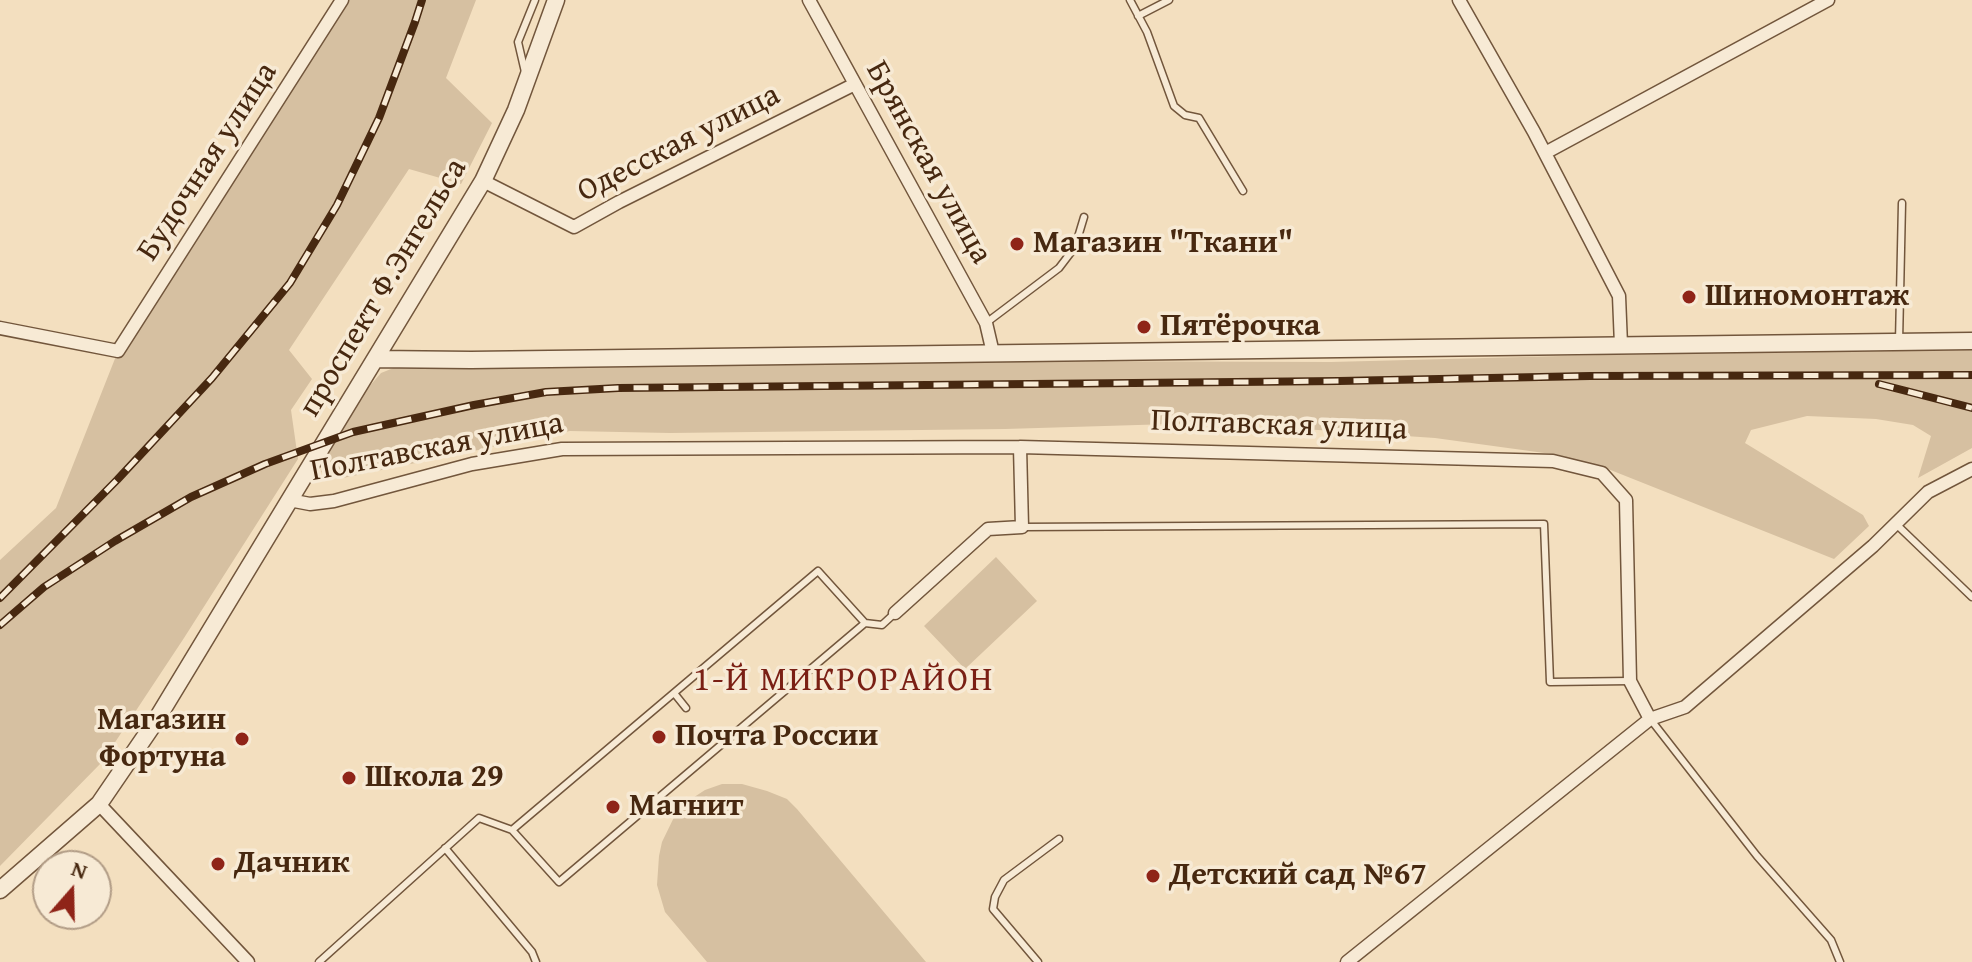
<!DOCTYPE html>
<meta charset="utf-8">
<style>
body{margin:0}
#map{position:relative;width:1972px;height:962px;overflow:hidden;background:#f3dfbf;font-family:"Gentium Book Plus",serif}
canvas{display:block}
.north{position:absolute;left:32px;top:850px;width:80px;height:80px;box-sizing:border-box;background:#f7ead5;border:2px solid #b19c86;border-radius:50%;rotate:20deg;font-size:22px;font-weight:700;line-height:32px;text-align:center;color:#472810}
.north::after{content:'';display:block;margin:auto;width:28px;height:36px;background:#8f2418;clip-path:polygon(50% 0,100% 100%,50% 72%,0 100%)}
</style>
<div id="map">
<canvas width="1972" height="962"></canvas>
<div class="north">N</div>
</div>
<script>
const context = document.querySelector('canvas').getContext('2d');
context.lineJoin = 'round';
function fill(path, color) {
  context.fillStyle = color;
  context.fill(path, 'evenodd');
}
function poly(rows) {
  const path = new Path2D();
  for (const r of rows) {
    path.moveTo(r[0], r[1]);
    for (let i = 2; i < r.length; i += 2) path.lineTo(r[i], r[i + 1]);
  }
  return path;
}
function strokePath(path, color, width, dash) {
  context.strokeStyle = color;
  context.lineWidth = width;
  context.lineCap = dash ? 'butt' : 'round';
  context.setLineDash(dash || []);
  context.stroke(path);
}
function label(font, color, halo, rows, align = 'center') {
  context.font = font + ' "Gentium Book Plus",serif';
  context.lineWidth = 7;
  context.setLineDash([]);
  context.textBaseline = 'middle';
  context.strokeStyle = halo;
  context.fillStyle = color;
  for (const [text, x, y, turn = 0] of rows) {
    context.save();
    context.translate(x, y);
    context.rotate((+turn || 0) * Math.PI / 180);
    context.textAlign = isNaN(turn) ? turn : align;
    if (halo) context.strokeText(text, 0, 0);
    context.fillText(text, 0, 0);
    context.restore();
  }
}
const green = poly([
 [339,0,476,0,446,78,492,123,461,184,409,169,289,350,312,379,291,410,298,459,184,638,102,762,0,866,0,560,56,508,118,351],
 [1972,350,1972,448,1918,478,1931,436,1913,425,1876,419,1807,416,1751,430,1745,443,1863,515,1869,526,1834,559,1608,469,1559,455,1435,438,1274,427,1270,421,1005,429,670,433,570,431,338,479,321,472,329,450,352,414,361,396,381,373,396,367,1036,361,1331,362,1600,355],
 [996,557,1037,601,965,669,924,626],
 [722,784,742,784,767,791,787,799,797,809,926,962,707,962,665,912,657,885,659,856,662,842,679,807,705,790]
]);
const service = poly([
 [1130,0,1147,32,1174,106,1185,115,1199,118,1243,191],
 [1138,16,1169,0],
 [525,72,518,42,535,0],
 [986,323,1059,268,1075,247,1084,217],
 [1899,342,1902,203],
 [1896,524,1972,597],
 [1022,527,1544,524,1550,682,1630,681],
 [674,693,686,708],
 [1651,720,1757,856,1831,940,1840,962],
 [512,830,559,882,865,623],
 [445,848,532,952,536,962],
 [319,962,479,818,512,830,818,571,865,623,882,625,895,613],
 [1038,962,993,909,995,897,1004,880,1059,839]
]);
const minor = poly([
 [809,0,986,323,993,353],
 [1459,0,1534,132,1619,296,1621,345],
 [1545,153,1828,0],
 [483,181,574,227,619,202,855,84],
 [0,328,118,351,342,0],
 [289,500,310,504,334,501,472,464,562,449,1020,447,1553,461,1602,473,1626,500,1630,681,1650,719],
 [895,613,988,529,1022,527,1020,447],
 [99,804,248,962],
 [1347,962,1650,719,1685,707,1873,546,1928,492,1972,469]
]);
const tertiary = poly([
 [376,359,471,360,1972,341],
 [0,890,99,804,155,722,483,181,516,110,556,0]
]);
const rail = poly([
 [1879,384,1972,408],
 [0,598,117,480,212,378,290,283,337,205,379,118,415,22,422,0],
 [0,625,44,587,115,541,191,497,265,464,353,432,474,405,546,392,618,388,1339,381,1590,376,1972,375]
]);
const markers = [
 [1017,244,8,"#8f2418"],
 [1689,297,8,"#8f2418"],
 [1144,327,8,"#8f2418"],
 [659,737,8,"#8f2418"],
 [242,739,8,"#8f2418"],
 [349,778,8,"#8f2418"],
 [613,807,8,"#8f2418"],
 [218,864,8,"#8f2418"],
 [1153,876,8,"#8f2418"]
];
const streetNames = [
 ["Одесская улица",679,144,-27],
 ["Будочная улица",208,162,-57],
 ["Брянская улица",928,163,61],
 ["проспект Ф.Энгельса",384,288,-59],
 ["Полтавская улица",1279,426,2],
 ["Полтавская улица",437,448,-11]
];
const poiNames = [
 ["Магазин \"Ткани\"",1033,244],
 ["Шиномонтаж",1705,297],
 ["Пятёрочка",1160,327],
 ["Магазин",226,721,"right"],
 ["Фортуна",226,758,"right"],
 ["Почта России",675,737],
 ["Школа 29",365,778],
 ["Магнит",629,807],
 ["Дачник",234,864],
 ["Детский сад №67",1169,876]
];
const neighbourhoodNames = [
 ["1-Й МИКРОРАЙОН",844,681]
];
fill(green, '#d6c0a1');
strokePath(service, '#72563c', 9);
strokePath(minor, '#72563c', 15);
strokePath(tertiary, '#72563c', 19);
strokePath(service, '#f7ead5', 6);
strokePath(minor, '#f7ead5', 12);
strokePath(tertiary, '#f7ead5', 16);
strokePath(rail, '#472810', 8);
strokePath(rail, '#f7ead5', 5, [15]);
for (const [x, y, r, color] of markers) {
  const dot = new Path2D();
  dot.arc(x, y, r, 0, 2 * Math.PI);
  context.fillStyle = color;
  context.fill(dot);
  strokePath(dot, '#f7ead5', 3);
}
label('32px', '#472810', '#f7ead5', streetNames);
label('bold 32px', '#472810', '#f7ead5', poiNames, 'left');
context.letterSpacing = '2px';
label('34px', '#7a1f14', '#f7ead5', neighbourhoodNames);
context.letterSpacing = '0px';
</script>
